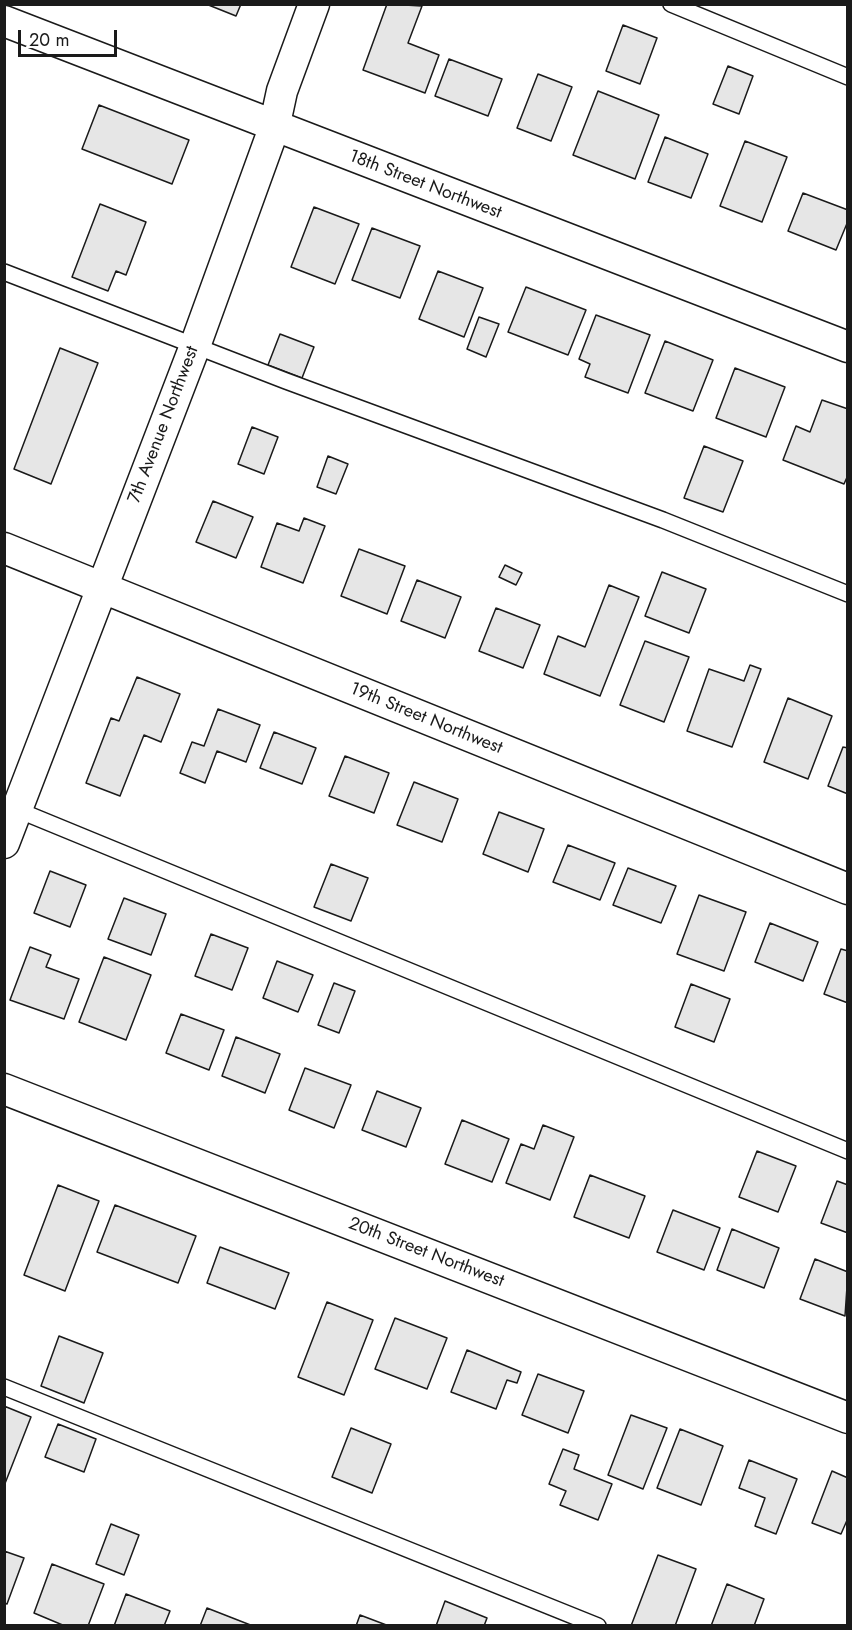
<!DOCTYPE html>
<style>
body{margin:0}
#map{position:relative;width:852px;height:1630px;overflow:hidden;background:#fff;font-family:Jost,sans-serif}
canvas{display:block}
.frame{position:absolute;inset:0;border:6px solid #1a1a1a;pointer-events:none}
.scale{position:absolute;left:18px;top:30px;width:99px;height:27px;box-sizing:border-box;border:3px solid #1a1a1a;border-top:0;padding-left:8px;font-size:18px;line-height:21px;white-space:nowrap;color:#1a1a1a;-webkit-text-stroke:4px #fff;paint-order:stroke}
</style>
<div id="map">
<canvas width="852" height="1630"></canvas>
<div class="frame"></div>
<div class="scale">20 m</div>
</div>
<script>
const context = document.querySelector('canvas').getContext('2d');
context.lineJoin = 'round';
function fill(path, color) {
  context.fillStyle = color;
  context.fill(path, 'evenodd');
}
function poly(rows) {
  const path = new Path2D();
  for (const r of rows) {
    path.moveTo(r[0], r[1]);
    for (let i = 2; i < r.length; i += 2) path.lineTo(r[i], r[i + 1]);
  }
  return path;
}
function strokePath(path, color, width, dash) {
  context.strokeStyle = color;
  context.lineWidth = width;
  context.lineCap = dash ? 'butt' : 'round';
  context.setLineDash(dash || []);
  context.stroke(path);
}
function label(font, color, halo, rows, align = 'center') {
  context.font = font + ' Jost,sans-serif';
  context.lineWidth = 4.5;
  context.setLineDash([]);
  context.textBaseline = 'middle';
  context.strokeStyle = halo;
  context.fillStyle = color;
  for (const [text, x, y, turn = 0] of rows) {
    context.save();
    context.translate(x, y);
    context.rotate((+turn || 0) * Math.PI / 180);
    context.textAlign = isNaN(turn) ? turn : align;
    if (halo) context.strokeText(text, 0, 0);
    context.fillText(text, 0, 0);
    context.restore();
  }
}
const building = poly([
 [206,4,241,4,236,16,206,4],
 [387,4,422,6,408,43,439,55,425,93,363,70,387,4],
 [623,25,657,38,640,84,606,71,623,25],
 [449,59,502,79,488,116,435,96,449,59],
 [728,66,753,76,739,114,713,104,728,66],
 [538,74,572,87,551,141,517,128,538,74],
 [598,91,659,115,635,179,573,155,598,91],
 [99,105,189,140,172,184,82,149,99,105],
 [665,137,708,154,691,198,648,182,665,137],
 [745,141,787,157,762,222,720,206,745,141],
 [803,193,848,210,848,221,836,250,788,231,803,193],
 [100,204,146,222,126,275,116,271,108,291,72,277,100,204],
 [314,207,359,224,335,284,291,267,314,207],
 [372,228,420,246,400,298,352,280,372,228],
 [438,271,483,288,464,337,419,319,438,271],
 [526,287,586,310,568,355,508,332,526,287],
 [596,315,650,335,628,393,585,377,590,364,579,359,596,315],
 [479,317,499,324,486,357,467,349,479,317],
 [280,334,314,347,302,378,268,365,280,334],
 [665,341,713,360,693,411,645,393,665,341],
 [60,348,98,363,51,484,14,469,60,348],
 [735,368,785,387,766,437,716,418,735,368],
 [822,400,848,409,848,475,844,484,783,460,796,426,810,432,822,400],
 [252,427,278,437,264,474,238,464,252,427],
 [704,446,743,461,723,512,684,498,704,446],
 [328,456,348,464,336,494,317,487,328,456],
 [213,501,253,517,236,558,196,542,213,501],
 [304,518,325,526,303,583,261,567,277,523,299,531,304,518],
 [359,549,405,566,387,614,341,596,359,549],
 [505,565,522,573,516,585,499,577,505,565],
 [662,572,706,589,689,633,645,616,662,572],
 [417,580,461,597,445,638,401,621,417,580],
 [609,585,639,597,600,696,544,674,558,636,585,647,609,585],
 [496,608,540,625,523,668,479,651,496,608],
 [645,641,689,657,664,722,620,705,645,641],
 [750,665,761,669,732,747,687,731,709,669,744,681,750,665],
 [137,677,180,694,161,742,144,735,120,796,86,783,111,718,119,721,137,677],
 [788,698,832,716,808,779,764,762,788,698],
 [218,709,260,725,246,762,217,751,205,783,180,773,192,742,204,746,218,709],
 [274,732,316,748,302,784,260,768,274,732],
 [843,747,848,748,848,794,828,786,843,747],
 [345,756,389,773,374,813,329,796,345,756],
 [414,782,458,799,442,842,397,825,414,782],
 [499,812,544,829,528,872,483,854,499,812],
 [568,845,615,863,600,900,553,882,568,845],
 [331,864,368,878,351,921,314,907,331,864],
 [628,868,676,886,661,923,613,905,628,868],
 [50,871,86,885,70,927,34,913,50,871],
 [699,895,746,912,724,971,677,954,699,895],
 [124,898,166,914,151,955,108,939,124,898],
 [770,923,818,942,803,981,755,962,770,923],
 [211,934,248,948,232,990,195,976,211,934],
 [30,947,51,955,46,967,79,979,64,1019,10,1000,30,947],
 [841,949,848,951,848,1003,824,994,841,949],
 [104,957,151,975,126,1040,79,1022,104,957],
 [277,961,313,975,298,1012,263,998,277,961],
 [334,983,355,991,339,1033,318,1025,334,983],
 [691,984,730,999,714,1042,675,1027,691,984],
 [181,1014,224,1030,209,1070,166,1053,181,1014],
 [236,1037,280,1054,265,1093,222,1076,236,1037],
 [305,1068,351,1085,334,1128,289,1110,305,1068],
 [377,1091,421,1108,406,1147,362,1130,377,1091],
 [462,1120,509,1139,492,1182,445,1164,462,1120],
 [543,1125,574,1137,550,1200,506,1183,521,1144,534,1149,543,1125],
 [757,1151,796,1166,778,1212,739,1197,757,1151],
 [590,1175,645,1196,629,1238,574,1217,590,1175],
 [837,1181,848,1185,848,1233,821,1223,837,1181],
 [58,1185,99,1201,65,1291,24,1275,58,1185],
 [115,1205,196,1236,178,1283,97,1252,115,1205],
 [673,1210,720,1228,704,1270,657,1252,673,1210],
 [732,1229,779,1248,764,1288,717,1270,732,1229],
 [220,1247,289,1273,275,1309,207,1283,220,1247],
 [815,1259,848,1272,845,1316,800,1299,815,1259],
 [327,1302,373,1320,344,1395,298,1377,327,1302],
 [395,1318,447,1338,427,1389,375,1369,395,1318],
 [59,1336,103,1353,84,1403,41,1386,59,1336],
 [467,1350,521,1372,517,1383,507,1380,496,1409,451,1392,467,1350],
 [538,1374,584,1391,568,1433,522,1415,538,1374],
 [4,1406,31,1417,4,1486,4,1406],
 [631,1415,667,1428,643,1489,608,1475,631,1415],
 [58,1424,96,1439,84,1472,45,1457,58,1424],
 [351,1428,391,1444,372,1493,332,1477,351,1428],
 [680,1429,723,1446,701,1505,657,1488,680,1429],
 [563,1449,579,1455,574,1469,612,1484,598,1520,560,1505,566,1491,549,1484,563,1449],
 [749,1460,797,1479,776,1534,755,1526,765,1498,739,1488,749,1460],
 [832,1471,848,1478,848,1518,841,1534,812,1523,832,1471],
 [111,1524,139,1535,124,1575,96,1564,111,1524],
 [4,1551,24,1558,7,1604,4,1603,4,1551],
 [658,1555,696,1569,675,1626,631,1626,658,1555],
 [52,1564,104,1584,88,1626,65,1626,34,1613,52,1564],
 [727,1584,764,1599,754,1626,711,1626,727,1584],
 [126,1594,170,1611,164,1626,114,1626,126,1594],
 [445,1601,487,1618,484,1626,436,1626,445,1601],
 [207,1608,253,1626,200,1626,207,1608],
 [360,1615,389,1626,356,1626,360,1615]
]);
const lane = poly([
 [671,4,848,77],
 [4,272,286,381,663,520,848,594],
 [13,808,848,1151],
 [4,1387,598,1626]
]);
const street = poly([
 [4,21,848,347],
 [4,548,848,889],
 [4,843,195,346,274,128,282,91,314,4],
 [4,1089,848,1418]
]);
const streetNames = [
 ["18th Street Northwest",425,185,21],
 ["7th Avenue Northwest",164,425,-69],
 ["19th Street Northwest",426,719,22],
 ["20th Street Northwest",426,1253,21]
];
fill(building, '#e6e6e6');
strokePath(building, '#1a1a1a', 1.5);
strokePath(lane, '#1a1a1a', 18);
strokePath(street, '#1a1a1a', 33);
strokePath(lane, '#fff', 15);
strokePath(street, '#fff', 30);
label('18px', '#1a1a1a', '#fff', streetNames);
</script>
